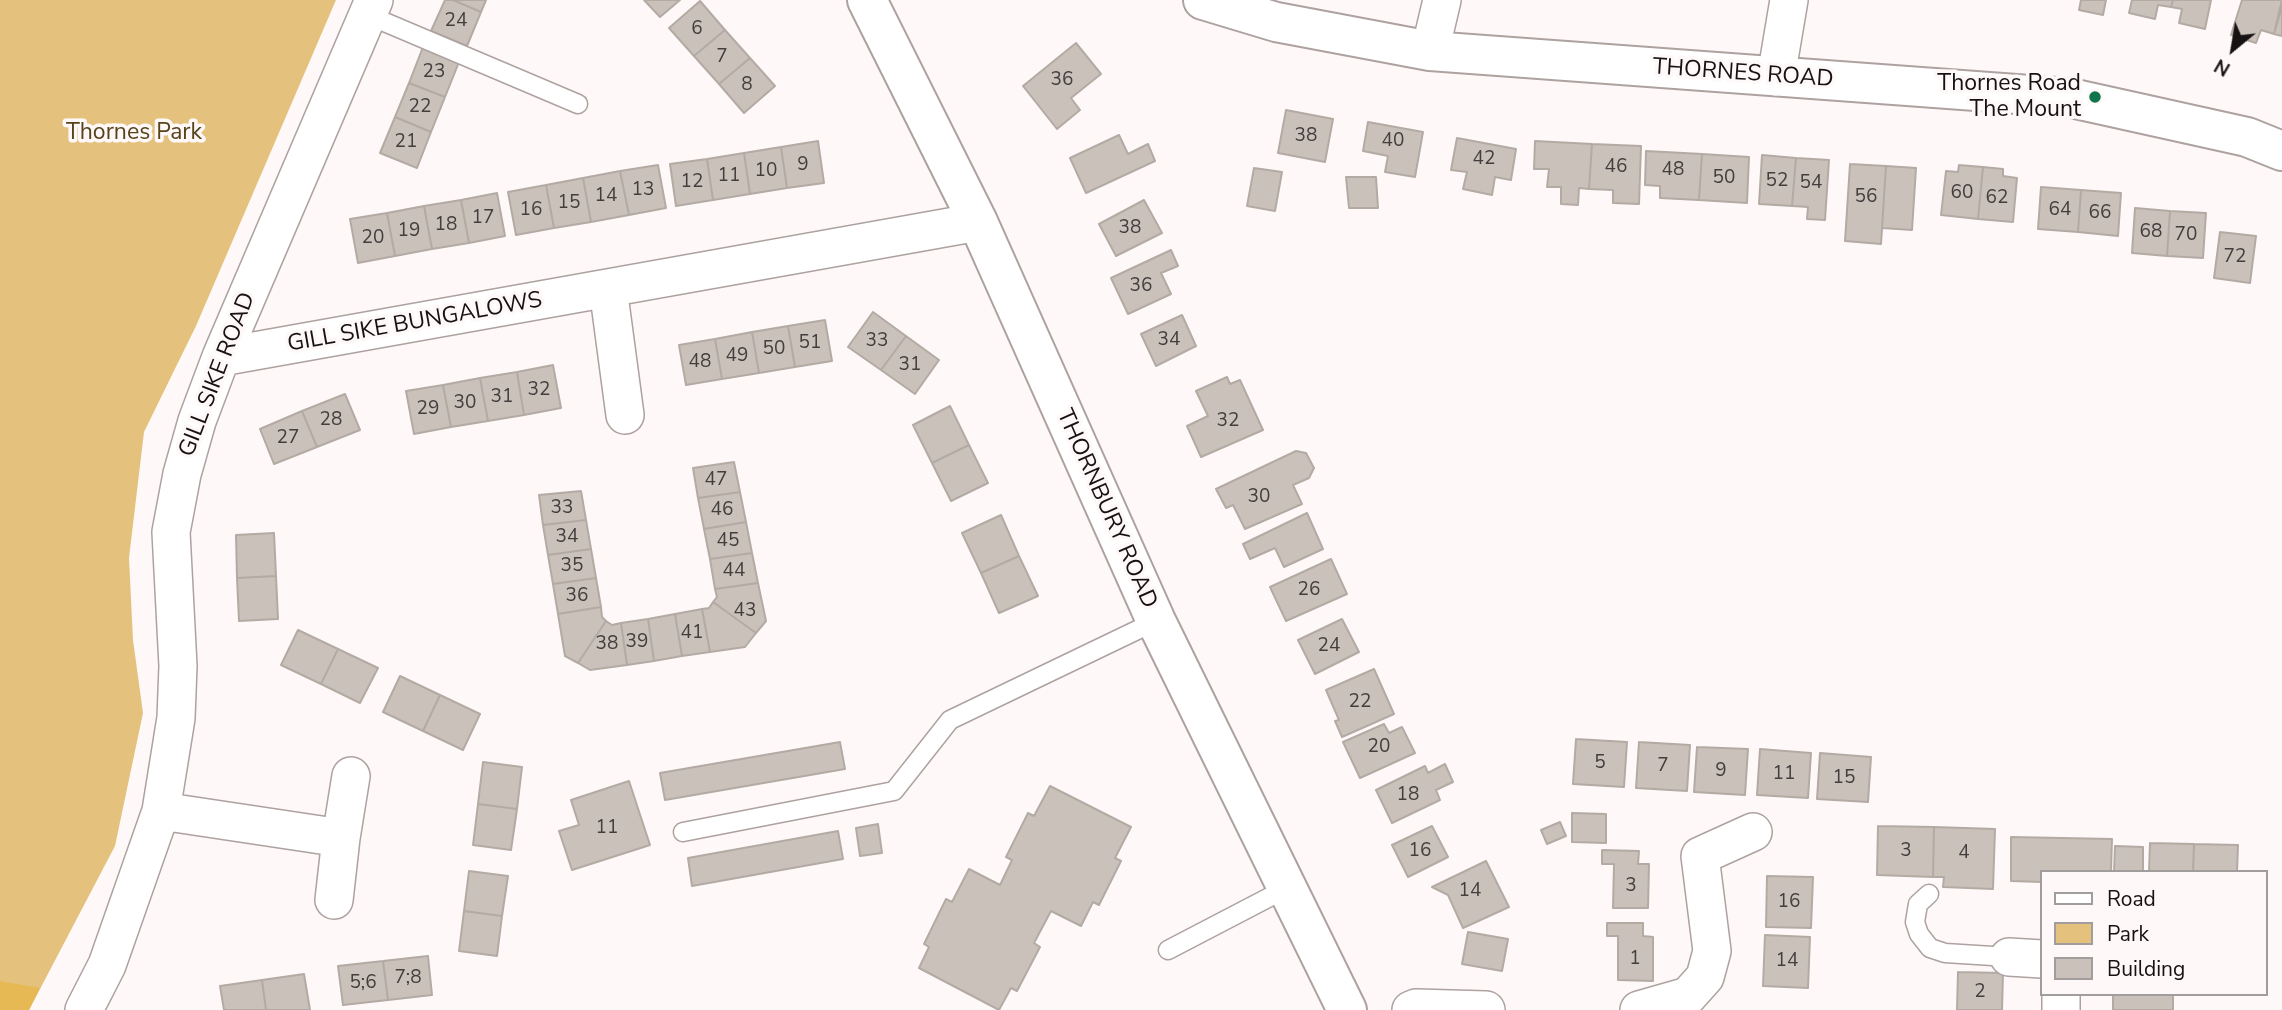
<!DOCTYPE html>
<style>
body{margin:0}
#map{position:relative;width:2282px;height:1010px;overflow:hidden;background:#fef9f8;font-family:"Nunito Sans",sans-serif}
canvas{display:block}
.legend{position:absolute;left:2040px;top:870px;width:228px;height:126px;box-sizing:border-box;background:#fef9f8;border:2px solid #a19d9c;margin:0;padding:9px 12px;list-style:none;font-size:21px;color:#161211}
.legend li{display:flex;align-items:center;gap:14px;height:35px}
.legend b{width:35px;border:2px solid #a19d9c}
.north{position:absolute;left:2198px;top:14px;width:70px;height:70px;-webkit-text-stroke:5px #fef9f8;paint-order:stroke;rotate:210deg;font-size:19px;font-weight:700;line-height:28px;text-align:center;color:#161211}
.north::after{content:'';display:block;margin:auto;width:24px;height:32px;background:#161211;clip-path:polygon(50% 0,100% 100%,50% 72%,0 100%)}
</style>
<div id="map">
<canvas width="2282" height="1010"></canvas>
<ul class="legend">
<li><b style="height:9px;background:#fff"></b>Road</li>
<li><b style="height:19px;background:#e4c27d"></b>Park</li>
<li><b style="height:19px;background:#cac1bb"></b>Building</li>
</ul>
<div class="north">N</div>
</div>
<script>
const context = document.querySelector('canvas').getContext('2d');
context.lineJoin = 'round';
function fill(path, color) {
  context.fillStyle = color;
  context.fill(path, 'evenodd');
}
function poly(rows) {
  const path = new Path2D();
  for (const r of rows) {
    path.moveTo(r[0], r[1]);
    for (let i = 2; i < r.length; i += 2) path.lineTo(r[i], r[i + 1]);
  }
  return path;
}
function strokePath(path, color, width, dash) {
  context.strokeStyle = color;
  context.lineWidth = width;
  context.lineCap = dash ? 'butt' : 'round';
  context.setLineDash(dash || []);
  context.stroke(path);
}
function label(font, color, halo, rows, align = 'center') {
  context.font = font + ' "Nunito Sans",sans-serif';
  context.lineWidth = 7;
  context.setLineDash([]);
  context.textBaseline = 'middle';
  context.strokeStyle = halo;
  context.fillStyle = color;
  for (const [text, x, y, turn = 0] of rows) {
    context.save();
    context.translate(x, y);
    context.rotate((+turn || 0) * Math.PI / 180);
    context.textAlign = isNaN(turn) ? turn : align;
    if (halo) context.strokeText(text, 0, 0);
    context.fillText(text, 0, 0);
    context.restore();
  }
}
const green = poly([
 [0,0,336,0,196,326,144,432,129,558,133,640,143,713,115,846,29,1010,0,1010]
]);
const forest = poly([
 [0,981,40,988,29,1010,0,1010]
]);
const building = poly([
 [445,0,453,0,481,12,467,46,431,31,445,0],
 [453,0,486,0,481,12,453,0],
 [644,0,680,0,660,17,644,0],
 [2081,0,2106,0,2103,15,2079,10,2081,0],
 [2132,0,2173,0,2171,7,2158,5,2155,19,2129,13,2132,0],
 [2173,0,2211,0,2205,29,2179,23,2182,9,2171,7,2173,0],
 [2242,0,2282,0,2274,34,2261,30,2256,43,2231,35,2242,0],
 [700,1,725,30,694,56,669,28,700,1],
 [2282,6,2282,36,2274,34,2282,6],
 [725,30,750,58,719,84,694,56,725,30],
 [1076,43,1101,74,1071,98,1080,110,1057,129,1023,86,1076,43],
 [423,47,459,62,445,97,409,83,423,47],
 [750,58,775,86,744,113,719,84,750,58],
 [409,83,445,97,431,132,395,117,409,83],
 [1286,110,1333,119,1325,162,1278,153,1286,110],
 [395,117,431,132,417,168,380,153,395,117],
 [1368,122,1423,132,1415,177,1385,172,1388,156,1363,151,1368,122],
 [1119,135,1128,154,1148,144,1155,161,1086,193,1070,158,1119,135],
 [1457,138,1516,149,1511,180,1495,177,1492,195,1463,189,1467,172,1451,170,1457,138],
 [818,141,824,183,787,188,781,147,818,141],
 [1535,141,1592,144,1589,189,1579,188,1578,205,1561,204,1561,187,1547,187,1549,169,1534,169,1535,141],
 [1592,144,1641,146,1639,204,1613,203,1613,190,1589,189,1592,144],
 [781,147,787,188,750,194,744,153,781,147],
 [1646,151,1702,154,1699,200,1660,198,1660,186,1645,185,1646,151],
 [744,153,750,194,713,200,707,159,744,153],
 [1702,154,1749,157,1747,203,1699,200,1702,154],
 [1762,155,1796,158,1792,206,1759,204,1762,155],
 [1796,158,1829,160,1825,220,1807,219,1808,207,1792,206,1796,158],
 [707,159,713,200,676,206,670,164,707,159],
 [1850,164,1886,166,1881,244,1845,241,1850,164],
 [658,165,666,208,629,215,620,171,658,165],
 [1959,165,1983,167,1978,219,1941,215,1946,171,1958,172,1959,165],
 [1886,166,1916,168,1912,230,1882,228,1886,166],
 [1983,167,2003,169,2003,176,2017,178,2013,222,1978,219,1983,167],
 [1254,168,1282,172,1275,211,1247,206,1254,168],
 [620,171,629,215,591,222,583,178,620,171],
 [1346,177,1376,177,1378,208,1349,208,1346,177],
 [583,178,591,222,554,228,546,185,583,178],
 [546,185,554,228,516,235,508,192,546,185],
 [2041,187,2081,190,2078,232,2038,229,2041,187],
 [2081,190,2121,193,2118,236,2078,232,2081,190],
 [497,193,505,236,469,243,461,200,497,193],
 [461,200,469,243,432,249,424,206,461,200],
 [1144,200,1162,233,1116,256,1099,224,1144,200],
 [424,206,432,249,395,256,387,213,424,206],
 [2135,208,2170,211,2167,256,2132,253,2135,208],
 [2170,211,2206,213,2203,258,2167,256,2170,211],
 [387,213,395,256,358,263,350,219,387,213],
 [2220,232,2256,236,2250,283,2214,278,2220,232],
 [1171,250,1178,266,1161,273,1171,294,1128,314,1111,278,1171,250],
 [873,312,906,336,881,370,848,347,873,312],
 [1182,315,1196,346,1156,366,1141,334,1182,315],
 [825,320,832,361,795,367,788,326,825,320],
 [788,326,795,367,759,373,752,332,788,326],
 [752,332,759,373,722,379,715,339,752,332],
 [906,336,939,360,915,394,881,370,906,336],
 [715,339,722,379,686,385,679,345,715,339],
 [553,365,561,408,524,415,517,372,553,365],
 [517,372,524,415,488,421,480,378,517,372],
 [1227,377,1230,384,1240,380,1263,430,1201,457,1187,426,1208,416,1196,391,1227,377],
 [480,378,488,421,451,427,443,385,480,378],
 [443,385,451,427,414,434,406,391,443,385],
 [345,394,360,430,317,447,302,411,345,394],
 [950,406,969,445,932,463,913,425,950,406],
 [302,411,317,447,274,464,260,429,302,411],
 [969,445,988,483,951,501,932,463,969,445],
 [1296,451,1306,453,1314,468,1309,478,1293,485,1302,504,1245,529,1233,505,1226,508,1216,489,1296,451],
 [734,462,740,492,698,498,693,468,734,462],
 [581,491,586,520,543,525,539,495,581,491],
 [740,492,746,522,704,529,698,498,740,492],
 [1307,513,1323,549,1284,567,1275,548,1250,559,1243,544,1307,513],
 [1001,515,1019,556,981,573,962,533,1001,515],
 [586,520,591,549,548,555,543,525,586,520],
 [746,522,752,553,710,559,704,529,746,522],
 [274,533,276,576,237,578,236,535,274,533],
 [591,549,596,578,553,584,548,555,591,549],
 [752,553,758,583,715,589,710,559,752,553],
 [1019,556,1038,596,999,613,981,573,1019,556],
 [1331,559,1347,594,1286,621,1270,587,1331,559],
 [276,576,278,619,239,621,237,578,276,576],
 [596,578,601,607,558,614,553,584,596,578],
 [758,583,766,621,756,633,713,602,717,597,715,589,758,583],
 [713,602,756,633,745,647,710,652,702,609,709,608,713,602],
 [601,607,602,617,606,621,578,663,565,656,558,614,601,607],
 [702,609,710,652,682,656,675,614,702,609],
 [675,614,682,656,654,661,648,619,675,614],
 [648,619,654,661,627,665,621,623,648,619],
 [1342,619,1359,652,1315,674,1298,640,1342,619],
 [606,621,612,625,621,623,627,665,590,670,578,663,606,621],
 [298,630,338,649,321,684,281,665,298,630],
 [338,649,378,668,360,703,321,684,338,649],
 [1374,669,1394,714,1342,737,1335,721,1339,720,1326,690,1374,669],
 [400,676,440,695,423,731,383,712,400,676],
 [440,695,480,714,463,750,423,731,440,695],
 [1384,724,1389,733,1402,727,1415,753,1360,778,1343,742,1384,724],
 [1576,739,1627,742,1624,787,1573,784,1576,739],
 [840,742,845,769,665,800,660,773,840,742],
 [1639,742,1690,745,1687,791,1636,788,1639,742],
 [1697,747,1748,749,1745,795,1694,792,1697,747],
 [1760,749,1811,753,1808,798,1757,795,1760,749],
 [1820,753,1871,757,1868,802,1817,799,1820,753],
 [483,762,522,767,517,809,478,804,483,762],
 [1445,764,1453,782,1436,790,1440,800,1392,823,1376,790,1425,766,1428,773,1445,764],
 [629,781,650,845,572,870,559,831,579,825,571,800,629,781],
 [1050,786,1131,827,1115,858,1121,861,1099,905,1093,902,1081,926,1051,911,1034,943,1040,947,1017,991,1011,988,999,1010,919,968,929,947,924,944,946,899,952,902,969,869,1000,885,1012,860,1006,857,1028,813,1034,816,1050,786],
 [478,804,517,809,511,850,473,845,478,804],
 [1572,813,1606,814,1606,843,1572,842,1572,813],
 [1560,822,1566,836,1547,844,1541,830,1560,822],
 [878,824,882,853,860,856,856,828,878,824],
 [1432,826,1448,857,1408,877,1392,845,1432,826],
 [1878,826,1934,827,1933,877,1877,875,1878,826],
 [1934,827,1995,829,1993,889,1943,887,1944,877,1933,877,1934,827],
 [838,831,843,859,692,886,688,858,838,831],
 [2011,837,2112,839,2111,872,2042,872,2042,882,2011,881,2011,837],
 [2150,843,2194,844,2193,872,2149,872,2150,843],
 [2194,844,2238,845,2237,872,2193,872,2194,844],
 [2115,846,2143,847,2143,872,2114,872,2115,846],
 [1602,850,1639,851,1638,864,1649,864,1648,908,1613,908,1614,864,1602,864,1602,850],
 [1486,861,1509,907,1463,928,1448,895,1432,887,1486,861],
 [469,871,508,876,502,916,464,911,469,871],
 [1767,876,1813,877,1811,928,1766,927,1767,876],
 [464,911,502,916,497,956,459,951,464,911],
 [1607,923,1643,923,1643,936,1653,937,1653,981,1618,980,1618,936,1607,936,1607,923],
 [1468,932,1508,939,1502,971,1462,964,1468,932],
 [1765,935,1810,937,1808,988,1763,986,1765,935],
 [428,956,432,995,388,1000,383,961,428,956],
 [383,961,388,1000,343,1005,338,966,383,961],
 [1958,972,2003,973,2002,1010,1957,1010,1958,972],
 [304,974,310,1010,266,1010,262,980,304,974],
 [262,980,266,1010,224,1010,220,986,262,980],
 [2113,994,2173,994,2173,1010,2113,1010,2113,994]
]);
const service = poly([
 [368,15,578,104],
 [683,832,894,791,950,720,1156,621],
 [1929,894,1918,904,1915,922,1919,934,1930,948,1945,953,2009,957],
 [1168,950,1287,888]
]);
const minor = poly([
 [1430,51,1442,0],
 [1776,77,1789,0],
 [608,288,625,415],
 [221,357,978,222],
 [161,811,341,838],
 [334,900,341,838,351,776],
 [2009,957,2042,959],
 [84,1010,107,965,161,811,176,718,178,666,171,532,182,474,197,421,221,357,374,0],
 [1411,1010,1416,1008,1486,1010],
 [1639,1010,1688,996,1705,977,1712,951,1700,856,1753,832],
 [2061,1010,2061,994]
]);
const tertiary = poly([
 [1203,0,1276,22,1430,51,2071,98,2247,137,2282,151]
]);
const secondary = poly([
 [867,0,978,222,1156,621,1347,1010]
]);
const markers = [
 [2095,97,7,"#11754c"]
];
const numberNames = [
 ["24",456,21],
 ["6",697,29],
 ["7",722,57],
 ["23",434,72],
 ["36",1062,80],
 ["8",747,85],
 ["22",420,107],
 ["38",1306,136],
 ["40",1393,141],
 ["21",406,142],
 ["42",1484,159],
 ["9",803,165],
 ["46",1616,167],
 ["48",1673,170],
 ["10",766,171],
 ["11",729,176],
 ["50",1724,178],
 ["52",1777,181],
 ["12",692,182],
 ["54",1811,183],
 ["13",643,190],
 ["60",1962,193],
 ["14",606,196],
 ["56",1866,197],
 ["62",1997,198],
 ["15",569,203],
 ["16",531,210],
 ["64",2060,210],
 ["66",2100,213],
 ["17",483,218],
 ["18",446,225],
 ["38",1130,228],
 ["19",409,231],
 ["68",2151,232],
 ["70",2186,235],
 ["20",373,238],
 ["72",2235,257],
 ["36",1141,286],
 ["34",1169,340],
 ["33",877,341],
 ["51",810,343],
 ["50",774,349],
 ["49",737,356],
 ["48",700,362],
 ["31",910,365],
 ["32",539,390],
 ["31",502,397],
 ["30",465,403],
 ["29",428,409],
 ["28",331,420],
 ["32",1228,421],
 ["27",288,438],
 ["47",716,480],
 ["30",1259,497],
 ["33",562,508],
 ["46",722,510],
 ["34",567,537],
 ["45",728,541],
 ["35",572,566],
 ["44",734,571],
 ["26",1309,590],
 ["36",577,596],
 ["43",745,611],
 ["41",692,633],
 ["39",637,642],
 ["38",607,644],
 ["24",1329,646],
 ["22",1360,702],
 ["20",1379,747],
 ["5",1600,763],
 ["7",1663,766],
 ["9",1721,771],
 ["11",1784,774],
 ["15",1844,778],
 ["18",1408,795],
 ["11",607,828],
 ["16",1420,851],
 ["3",1906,851],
 ["4",1964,853],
 ["3",1631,886],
 ["14",1470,891],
 ["16",1789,902],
 ["1",1635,959],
 ["14",1787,961],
 ["7;8",408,978],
 ["5;6",363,983],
 ["2",1980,992]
];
const streetNames = [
 ["THORNES ROAD",1743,74,4],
 ["GILL SIKE BUNGALOWS",415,323,-10],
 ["GILL SIKE ROAD",218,375,-69],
 ["THORNBURY ROAD",1106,509,66]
];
const poiNames = [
 ["Thornes Road",2081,84],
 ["The Mount",2081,110]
];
const parkNames = [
 ["Thornes Park",134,133]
];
fill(green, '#e4c27d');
fill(forest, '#e7b955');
fill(building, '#cac1bb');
strokePath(building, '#b3aaa4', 2);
strokePath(service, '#ada2a0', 21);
strokePath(minor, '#ada2a0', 40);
strokePath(tertiary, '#ada2a0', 42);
strokePath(secondary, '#ada2a0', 42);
strokePath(service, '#fff', 18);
strokePath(minor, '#fff', 37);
strokePath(tertiary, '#fff', 38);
strokePath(secondary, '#fff', 38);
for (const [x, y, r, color] of markers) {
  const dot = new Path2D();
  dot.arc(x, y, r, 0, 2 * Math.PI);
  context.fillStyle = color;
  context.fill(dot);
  strokePath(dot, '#fef9f8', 2.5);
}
label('19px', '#433e3c', null, numberNames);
label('23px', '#161211', '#fef9f8', streetNames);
label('23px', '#161211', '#fef9f8', poiNames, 'right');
label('23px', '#56431a', '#fef9f8', parkNames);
</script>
